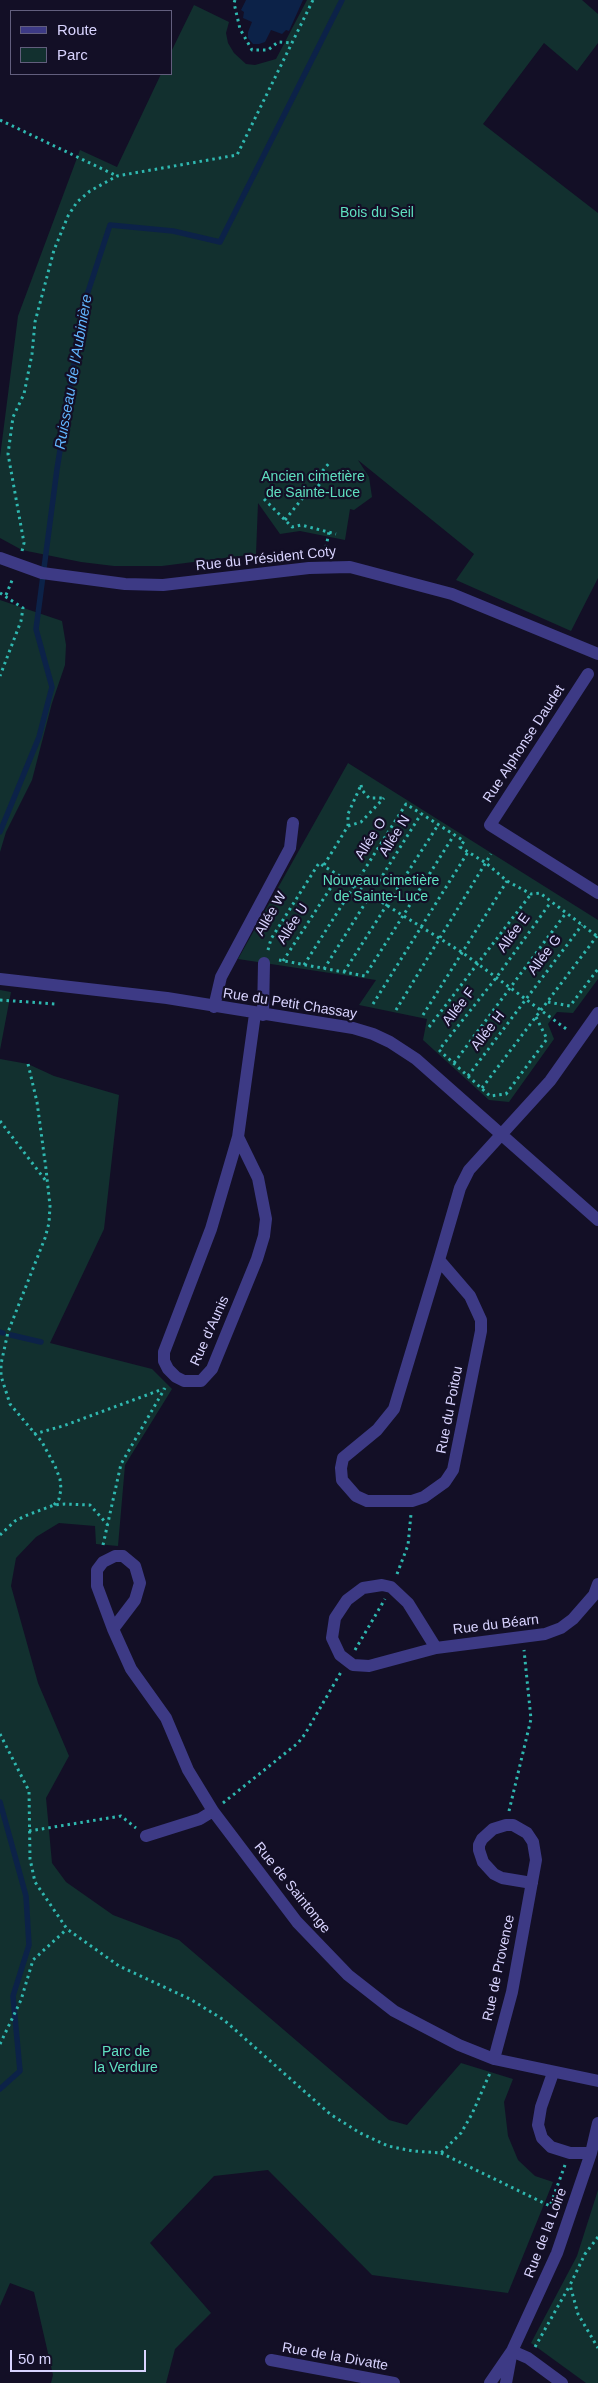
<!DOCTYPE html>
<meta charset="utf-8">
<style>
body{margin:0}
#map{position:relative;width:598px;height:2383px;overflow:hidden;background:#130f26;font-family:Helvetica,sans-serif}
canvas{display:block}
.legend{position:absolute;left:10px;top:10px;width:162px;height:65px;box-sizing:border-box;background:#130f26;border:1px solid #625e7d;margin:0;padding:6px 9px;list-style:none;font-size:15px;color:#d9d4ff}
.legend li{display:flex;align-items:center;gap:10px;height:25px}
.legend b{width:25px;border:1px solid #625e7d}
.scale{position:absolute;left:10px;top:2350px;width:136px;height:22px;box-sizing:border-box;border:2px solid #d9d4ff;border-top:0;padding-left:6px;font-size:15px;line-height:18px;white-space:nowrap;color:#d9d4ff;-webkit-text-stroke:4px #130f26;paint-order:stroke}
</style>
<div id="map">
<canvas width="598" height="2383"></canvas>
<ul class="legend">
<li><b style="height:6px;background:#3d3a85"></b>Route</li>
<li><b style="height:14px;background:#12302f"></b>Parc</li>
</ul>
<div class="scale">50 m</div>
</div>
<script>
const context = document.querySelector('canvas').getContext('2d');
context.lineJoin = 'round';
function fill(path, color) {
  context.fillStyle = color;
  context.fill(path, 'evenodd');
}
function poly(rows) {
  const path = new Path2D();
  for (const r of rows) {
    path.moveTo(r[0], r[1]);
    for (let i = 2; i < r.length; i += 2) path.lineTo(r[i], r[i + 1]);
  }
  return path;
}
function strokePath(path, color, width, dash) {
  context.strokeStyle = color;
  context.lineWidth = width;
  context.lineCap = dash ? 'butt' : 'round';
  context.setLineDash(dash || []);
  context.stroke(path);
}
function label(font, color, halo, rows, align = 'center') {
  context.font = font + ' Helvetica,sans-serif';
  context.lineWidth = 4.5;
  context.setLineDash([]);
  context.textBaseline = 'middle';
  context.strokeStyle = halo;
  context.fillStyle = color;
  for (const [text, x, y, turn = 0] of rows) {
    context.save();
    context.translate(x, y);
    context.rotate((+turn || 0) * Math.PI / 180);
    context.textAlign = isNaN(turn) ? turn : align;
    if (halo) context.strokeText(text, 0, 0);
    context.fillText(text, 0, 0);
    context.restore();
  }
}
const green = poly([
 [307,0,582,0,598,14,598,43,577,71,544,43,483,124,598,213,598,578,571,631,456,580,474,554,358,460,369,477,372,497,354,510,350,509,345,540,300,531,280,534,258,503,256,554,162,566,114,566,81,562,22,550,0,538,0,457,18,316,80,150,117,167,161,74,171,74,171,52,194,5,229,22,226,33,228,43,234,53,246,64,255,65,276,59],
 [0,600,62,621,66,645,65,665,52,703,32,780,6,832,0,852],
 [348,763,598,920,598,979,573,1013,557,1012,548,1024,554,1039,509,1102,489,1100,423,1040,427,1019,359,1005,376,980,238,959],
 [0,990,11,992,0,1050],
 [0,1059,28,1064,54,1076,119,1095,104,1229,50,1343,152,1369,172,1389,125,1465,118,1546,96,1544,95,1526,59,1523,36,1537,16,1558,11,1586,38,1683,69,1756,46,1798,52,1863,66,1882,113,1915,179,1940,389,2120,407,2125,461,2063,513,2079,504,2102,508,2136,518,2160,535,2176,553,2182,508,2293,372,2275,268,2170,214,2176,150,2243,211,2313,175,2349,166,2383,51,2383,53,2375,34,2292,10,2283,0,2306],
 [598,2190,598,2383,586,2383,531,2343,577,2256]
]);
const water = poly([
 [246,0,303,0,289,31,286,30,282,34,271,30,265,42,259,44,253,44,248,38,248,32,252,22,243,18,244,12,241,10]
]);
const stream = poly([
 [0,832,39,737,52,687,36,629,57,469,83,307,110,225,173,231,220,242,342,0],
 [0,1332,3,1333],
 [11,1335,41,1342],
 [0,1802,26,1896,29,1945,13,1996,20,2071,0,2089]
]);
const path = poly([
 [235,0,234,3,240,29,252,50,268,50,278,42,292,43],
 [0,120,117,176],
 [264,499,292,527,301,525,336,534],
 [285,520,309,490,313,493,324,478,320,474,330,462],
 [22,551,24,543,8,454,13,417,24,394,32,354,35,322,54,250,68,216,77,202,90,191,117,176,237,155,313,0],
 [327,554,326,547,329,532],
 [0,593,23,608,21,621,0,676],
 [6,595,13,578],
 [361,785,362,790,369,798,384,798],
 [348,826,361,822,384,798],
 [324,865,348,826,348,814,361,785],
 [268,950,271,939,319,863,463,953,569,1031],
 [279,960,365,976,454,835],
 [283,961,339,875],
 [304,965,406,804,464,841,460,847,486,863,507,881,531,894,540,893,598,937],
 [324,969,421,814],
 [344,972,438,825],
 [0,1000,56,1004],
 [548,1002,570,1006,598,969],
 [373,1004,468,852],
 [396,1010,491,854],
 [423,1015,507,881],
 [536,1017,547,1039,506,1094,490,1096,439,1050,496,978,551,902],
 [429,1027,531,894],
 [454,1063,566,913],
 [28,1064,37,1102,46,1169,50,1206,49,1223,45,1238,8,1332,1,1364,1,1376,10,1404,42,1442,55,1466,60,1479,61,1489,59,1499,54,1505],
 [468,1076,582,925],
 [482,1088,597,936],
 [0,1121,46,1181],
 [34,1434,63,1426,163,1389],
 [0,1535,15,1521,25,1516,54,1505,65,1504,90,1505,107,1524],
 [103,1545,121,1464,165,1388],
 [397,1574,408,1545,411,1514],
 [355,1650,385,1599],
 [0,1734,29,1791,30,1859,35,1882,67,1929,119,1966,190,1999,224,2020,330,2114,360,2133,388,2146,413,2151,441,2153,461,2133,472,2114,490,2073],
 [223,1803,298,1743,305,1734,341,1672],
 [509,1811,531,1719,524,1650],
 [29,1831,121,1816,136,1828],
 [0,2044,21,2000,33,1960,67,1929],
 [441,2153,550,2206,565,2165],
 [598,2237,585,2254,570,2285,578,2314,598,2348],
 [535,2347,570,2285]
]);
const minor = poly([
 [0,558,42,573,125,584,163,585,309,568,350,567,452,594,598,654],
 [588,674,490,825,598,893],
 [0,979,167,998,353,1028,373,1034,390,1042,416,1059,598,1220],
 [214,1007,221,977,290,848,293,823],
 [263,1015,264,963],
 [238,1137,258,1178,266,1219,264,1236,257,1259,212,1369,201,1381,184,1381,176,1377,168,1369,164,1361,164,1352,211,1229,238,1137,255,1014],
 [439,1260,470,1296,481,1320,481,1331,453,1470,445,1482,424,1497,412,1501,367,1501,356,1496,342,1480,341,1468,343,1458,377,1430,394,1409,439,1260,460,1188,469,1170,550,1081,598,1013],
 [113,1629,135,1600,140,1583,135,1566,123,1556,115,1556,103,1562,97,1570,97,1586,113,1629,131,1669,166,1718,188,1770,213,1811,297,1922,348,1975,394,2011,459,2045,494,2059,598,2081],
 [436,1648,408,1603,391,1587,382,1585,363,1588,347,1600,335,1618,332,1638,340,1655,353,1665,369,1666,436,1648,545,1634,561,1628,573,1619,594,1595,598,1584],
 [146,1836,200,1819,213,1811],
 [494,2059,512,1992,536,1860,533,1842,527,1833,513,1825,506,1825,493,1829,482,1839,479,1845,479,1850,483,1862,494,1874,502,1878,532,1883],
 [553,2073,541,2107,538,2125,542,2138,551,2147,570,2153,591,2153],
 [512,2351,528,2358,562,2383],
 [271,2360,394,2383],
 [490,2383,512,2351,557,2253,591,2153,598,2123],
 [506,2383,511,2356]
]);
const parkNames = [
 ["Bois du Seil",377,213],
 ["Ancien cimetière",313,477],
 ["de Sainte-Luce",313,493],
 ["Nouveau cimetière",381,881],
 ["de Sainte-Luce",381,897],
 ["Parc de",126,2052],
 ["la Verdure",126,2068]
];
const streetNames = [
 ["Rue du Président Coty",266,559,-6],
 ["Rue Alphonse Daudet",524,744,-57],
 ["Allée N",395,836,-58],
 ["Allée O",371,839,-58],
 ["Allée W",271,914,-60],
 ["Allée U",293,924,-57],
 ["Allée E",514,933,-54],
 ["Allée G",545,955,-53],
 ["Rue du Petit Chassay",290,1004,9],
 ["Allée F",459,1007,-52],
 ["Allée H",488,1031,-52],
 ["Rue d'Aunis",210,1331,-66],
 ["Rue du Poitou",450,1410,-79],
 ["Rue du Béarn",496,1625,-7],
 ["Rue de Saintonge",292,1888,51],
 ["Rue de Provence",499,1968,-78],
 ["Rue de la Loire",546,2233,-69],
 ["Rue de la Divatte",335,2357,10]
];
const waterNames = [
 ["Ruisseau de l'Aubinière",74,372,-80]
];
fill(green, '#12302f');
fill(water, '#0c2248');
strokePath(stream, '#0c2248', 5.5);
strokePath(path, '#2fb8b0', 3, [2.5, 4]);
strokePath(minor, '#3d3a85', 12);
label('14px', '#5fe0c0', '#130f26', parkNames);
label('14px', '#d9d4ff', '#130f26', streetNames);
label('italic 15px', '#62b6ff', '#130f26', waterNames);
</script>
